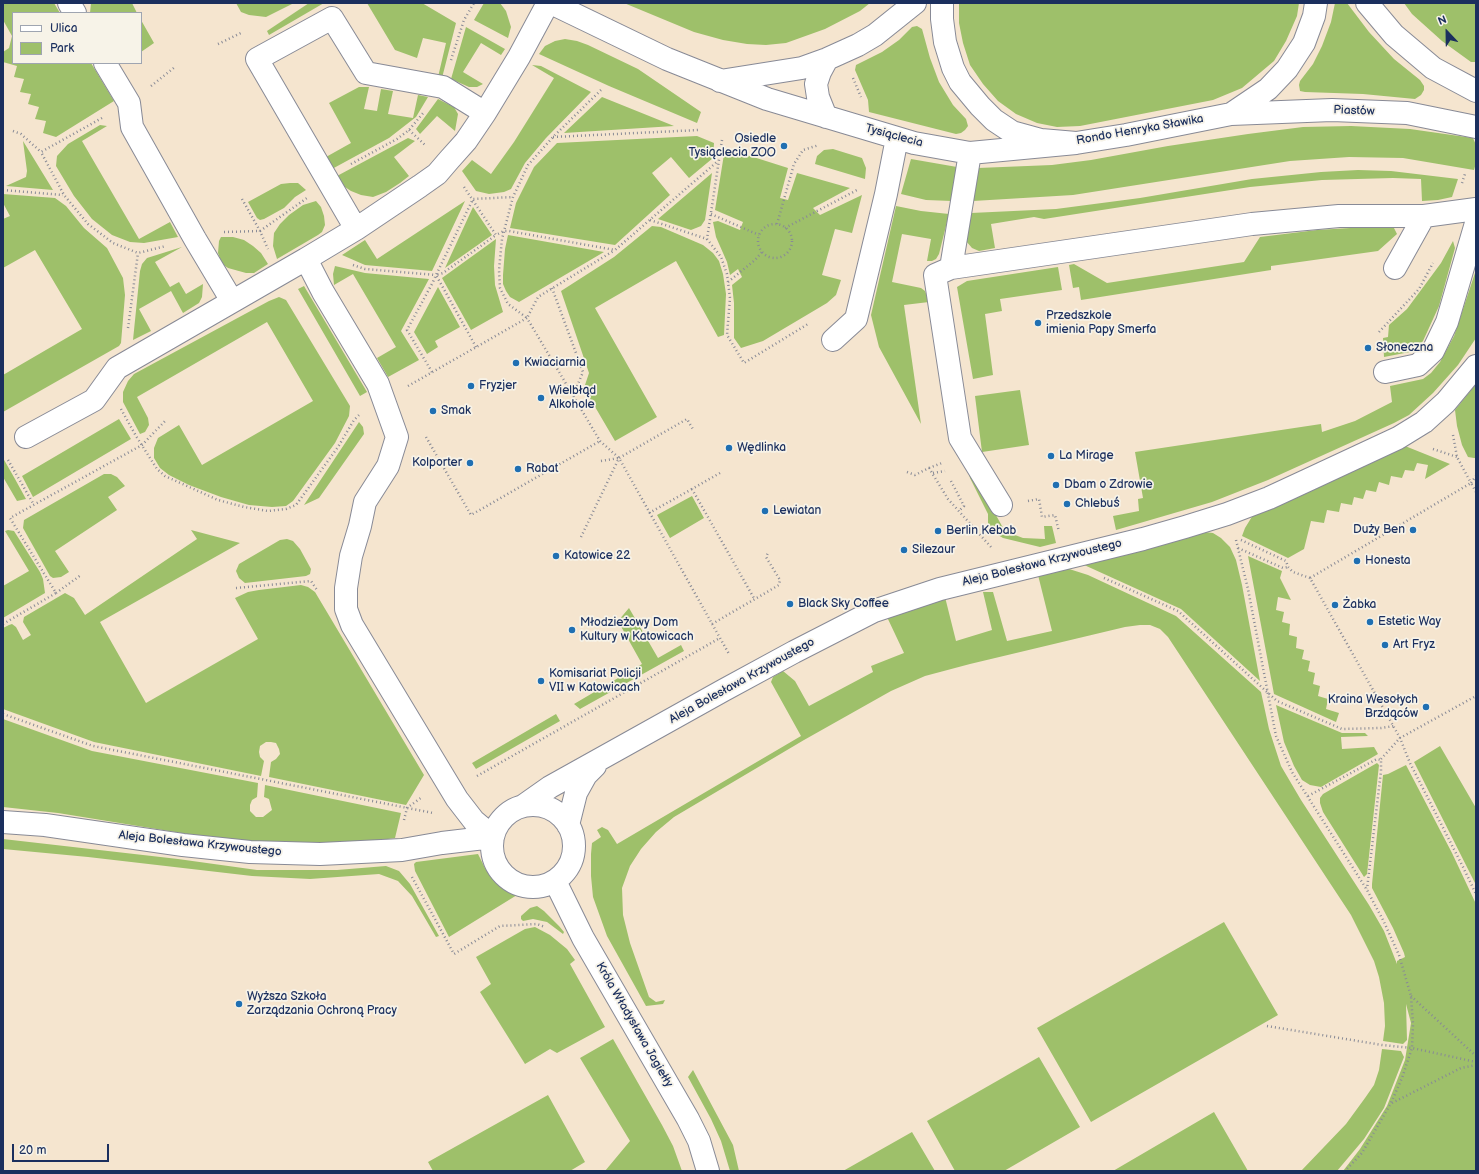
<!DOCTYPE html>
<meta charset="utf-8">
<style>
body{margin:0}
#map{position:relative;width:1479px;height:1174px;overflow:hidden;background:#f5e5cf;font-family:"Balsamiq Sans",sans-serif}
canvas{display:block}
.frame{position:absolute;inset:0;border:4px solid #1b2f5e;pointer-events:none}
.legend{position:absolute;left:12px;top:12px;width:130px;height:52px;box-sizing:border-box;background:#f7f3e8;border:1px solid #9fa5b1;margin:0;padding:5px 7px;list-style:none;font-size:12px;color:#1b2f5e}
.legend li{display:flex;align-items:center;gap:8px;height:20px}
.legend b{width:20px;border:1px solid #9fa5b1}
.north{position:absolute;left:1427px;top:12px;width:40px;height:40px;-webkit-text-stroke:3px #f7f3e8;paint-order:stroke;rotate:338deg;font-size:11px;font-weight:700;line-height:16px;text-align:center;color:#1b2f5e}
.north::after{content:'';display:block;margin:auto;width:14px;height:18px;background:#1b2f5e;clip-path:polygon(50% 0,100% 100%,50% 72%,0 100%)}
.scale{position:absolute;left:12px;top:1144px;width:97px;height:18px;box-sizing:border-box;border:2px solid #1b2f5e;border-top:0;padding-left:5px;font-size:12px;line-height:14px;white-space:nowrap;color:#1b2f5e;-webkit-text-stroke:3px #f7f3e8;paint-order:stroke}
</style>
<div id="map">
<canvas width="1479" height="1174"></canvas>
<div class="frame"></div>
<ul class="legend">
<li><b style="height:5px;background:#fff"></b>Ulica</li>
<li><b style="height:11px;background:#9ec06a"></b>Park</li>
</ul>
<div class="north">N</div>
<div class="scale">20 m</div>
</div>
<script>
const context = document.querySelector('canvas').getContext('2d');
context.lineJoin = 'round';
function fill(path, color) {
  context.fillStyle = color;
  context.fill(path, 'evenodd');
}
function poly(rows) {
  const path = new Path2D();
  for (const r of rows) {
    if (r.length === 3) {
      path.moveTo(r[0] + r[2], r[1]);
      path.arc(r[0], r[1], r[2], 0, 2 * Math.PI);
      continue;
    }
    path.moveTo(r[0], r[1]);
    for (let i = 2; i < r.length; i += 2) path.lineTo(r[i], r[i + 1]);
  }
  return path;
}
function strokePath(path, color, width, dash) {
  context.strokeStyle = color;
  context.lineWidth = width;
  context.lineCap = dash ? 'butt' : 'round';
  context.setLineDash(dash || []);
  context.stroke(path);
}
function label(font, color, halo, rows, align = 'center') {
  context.font = font + ' "Balsamiq Sans",sans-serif';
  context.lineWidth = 3.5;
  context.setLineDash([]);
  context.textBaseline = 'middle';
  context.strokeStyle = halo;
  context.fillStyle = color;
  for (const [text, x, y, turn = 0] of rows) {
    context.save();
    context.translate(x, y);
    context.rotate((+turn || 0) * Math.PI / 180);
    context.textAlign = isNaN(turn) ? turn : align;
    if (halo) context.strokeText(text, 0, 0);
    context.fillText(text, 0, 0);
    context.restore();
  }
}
const green = poly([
 [3,3,54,3,60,13,13,13,13,63,91,63,114,101,56,137,43,133,46,121,35,119,39,107,28,104,31,94,20,92,24,79,14,77,17,66,3,62,3,52,9,48,12,36,3,20],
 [91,3,132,3,137,13,90,13],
 [236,3,294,3,266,17,249,15,241,12],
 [309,3,324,3,269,35,267,31],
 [367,3,422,3,456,23,442,78,438,77,446,43,423,38,417,58,395,50],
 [484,3,500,3,506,11,511,27,508,38,474,20],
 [624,3,870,3,860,11,825,29,786,43,766,45,747,44,723,40,694,32],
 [959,3,1299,3,1297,16,1286,41,1274,61,1242,88,1213,100,1080,126,1057,127,1037,123,1016,114,998,101,983,84,970,65,963,43,959,23],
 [1335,3,1347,3,1369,32,1394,59,1420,80,1424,86,1424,90,1421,95,1415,99,1363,94,1305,92,1300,91,1299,85,1300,81,1313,64,1322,46,1331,22],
 [1404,3,1476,3,1476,62,1471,62,1442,41,1412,14],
 [141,20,154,43,141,52],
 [917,26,922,29,930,58,939,82,953,105,966,119,968,126,965,130,961,133,956,134,869,112,868,100,855,70,856,65,882,52,899,40,912,27],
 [466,27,505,49,501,55,481,43,463,72,483,84,477,87,469,87,451,79],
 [565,39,577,41,588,45,638,69,701,112,697,123,609,86,539,54,545,46,555,41],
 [532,65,541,66,591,92,546,138,525,163,511,189,504,192,489,194,476,191,462,171,472,160,491,174,514,142,554,78],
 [359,87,369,87,364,109,377,111,381,89,393,91,388,114,413,118,418,95,428,97,416,117,389,138,332,169,326,157,351,143,329,103],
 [602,97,674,126,564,133],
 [438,99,454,107,458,114,455,131,437,116,420,134,416,129],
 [100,125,107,126,82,141,139,239,170,222,178,237,144,243,130,242,112,235,92,219,74,196,56,166,57,156,68,144],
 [1351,126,1410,129,1473,138,1476,145,1476,163,1474,170,1403,158,1349,157,1290,161,1073,195,973,201,978,168,1052,165,1091,160,1168,146,1248,134,1303,127],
 [697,136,714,143,713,158,689,178,671,157,652,173,670,195,615,245,510,228,516,203,534,167,557,143],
 [408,138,415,141,394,157,409,176,400,183,386,192,373,197,361,195,351,191,342,185,337,176],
 [23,141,53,190,6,186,26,177,27,171],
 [725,148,788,168,780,198,788,200,797,173,850,188,813,208,820,215,862,195,852,233,835,229,822,275,841,280,836,295,827,303,763,341,741,348,734,338,734,303,732,285,742,277,738,269,730,275,727,262,716,237,713,222,718,221,740,230,743,222,715,210],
 [833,149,862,158,866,168,865,179,815,164,817,156,824,150],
 [911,159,957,167,952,201,926,200,901,194],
 [1358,170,1391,171,1458,179,1452,197,1438,200,1422,201,1421,179,1393,178,1322,180,1250,187,1044,219,1034,217,991,224,995,248,979,251,972,248,966,241,971,213,1056,209,1140,198,1252,179,1321,172],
 [712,173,705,220,701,226,691,230,658,219],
 [290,183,298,183,306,190,295,197,284,208,264,219,260,220,257,218,248,202,281,184],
 [3,194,55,198,66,206,84,228,107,248,123,278,125,295,121,343,119,346,3,412,3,375,82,329,35,250,3,268,3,219,10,216,3,203],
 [316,201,321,207,324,216,325,225,322,232,318,235,277,259,273,246,274,233,280,224,289,215,303,205],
 [465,201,432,271,365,265,342,255,365,240,377,259],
 [896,206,921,211,949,214,939,254,936,259,932,261,927,261,931,239,902,234,892,282,921,288,925,291,929,302,904,305,921,424,879,347,871,315],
 [473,207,492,235,445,268],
 [652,226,661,227,703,245,713,253,719,261,723,274,726,294,724,335,718,337,676,261,595,308,657,417,615,441,584,388,589,373,561,291,614,257],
 [1367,227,1394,228,1397,234,1378,251,1271,266,1271,270,1081,300,1079,287,1073,288,1069,265,1074,264,1107,283,1244,262,1260,237,1317,230],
 [508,235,604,252,519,302,510,297,506,291,503,284,503,275,505,249],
 [221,237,233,237,244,240,253,246,261,253,268,264,254,273,246,273,228,268,222,264,218,253,219,241],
 [496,239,494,266,495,285,503,312,471,330,442,278],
 [1453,241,1455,248,1439,306,1423,341,1415,351,1384,357,1383,338,1388,337,1389,325,1407,309,1441,263],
 [182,247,155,262,170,287,179,282,186,294,203,284,202,297,199,303,183,313,171,291,139,309,151,331,133,340,140,271,142,264,147,258],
 [335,266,365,273,429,279,401,331,419,360,388,377,377,358,396,347,353,274,334,285,333,274],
 [1058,267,1062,290,1000,299,1002,311,985,314,993,375,973,379,957,287,967,281],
 [1476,270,1476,338,1458,365,1433,393,1409,415,1394,423,1268,480,1212,502,1116,530,1113,516,1139,511,1138,499,1143,498,1135,452,1321,424,1322,432,1355,421,1392,402,1390,386,1423,379,1431,373,1440,362,1454,336],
 [304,286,367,392,360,396,298,289],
 [438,287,460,327,435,341,438,347,427,354,414,332],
 [279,297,286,300,350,406,349,416,335,443,293,501,286,506,272,507,249,505,221,497,189,485,169,475,160,468,154,458,154,448,158,438,179,425,202,465,313,401,267,322,137,397,148,418,149,425,145,432,140,434,123,402,123,392,128,381,134,374,269,301],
 [1476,384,1476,458,1474,458,1468,457,1462,445,1457,426,1455,410],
 [1020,390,1029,445,982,452,975,396],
 [119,419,131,439,33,497,22,476],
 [359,422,363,427,364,434,319,498,304,505],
 [1405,446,1450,464,1425,479,1428,465,1417,463,1414,471,1405,470,1402,478,1391,476,1389,485,1379,482,1376,492,1366,490,1363,499,1354,497,1352,505,1341,503,1339,512,1327,510,1324,523,1311,521,1304,549,1288,558,1242,536,1245,528,1253,515],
 [3,458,15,479,26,499,17,501,3,477],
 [968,470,982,490,1002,526,1007,532,1023,538,1045,539,1044,526,1052,526,1056,543,1040,547,1003,538,988,529,988,514,970,478],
 [104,474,111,474,117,477,125,486,108,497,117,510,55,551,69,572,61,577,53,578,50,576,23,528,24,520],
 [692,496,704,518,670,538,657,515],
 [8,530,14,531,40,572,43,579,45,593,3,618,3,586,29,571,5,531],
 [191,530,240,543,100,622,146,703,258,639,235,598,248,592,259,590,301,585,308,587,315,592,424,775,406,805,269,777,271,762,276,759,280,754,279,749,276,743,271,742,266,742,260,746,259,752,260,757,264,761,261,776,94,742,3,709,3,628,9,625,12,624,16,627,23,640,31,635,23,622,24,617,65,593,74,598,85,615,197,539],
 [1204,532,1213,533,1221,538,1230,547,1236,560,1242,585,1260,681,1181,609,1082,564],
 [287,539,293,541,300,549,311,569,310,574,306,576,245,583,239,578,236,571,239,564,280,540],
 [1248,556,1282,571,1280,578,1291,600,1278,597,1276,610,1284,612,1282,622,1290,624,1289,635,1297,637,1296,648,1304,650,1302,659,1310,661,1308,671,1315,673,1313,684,1320,686,1318,696,1328,699,1326,709,1339,713,1336,722,1274,694],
 [1066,568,1088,575,1176,616,1261,692,1269,729,1281,766,1301,800,1369,905,1384,931,1397,964,1397,961,1405,957,1404,953,1393,928,1372,888,1372,884,1383,775,1388,774,1406,765,1452,853,1476,904,1476,1171,1343,1171,1360,1149,1387,1106,1405,1060,1411,1023,1406,1004,1407,1040,1403,1044,1383,1041,1385,1026,1384,1003,1379,977,1374,961,1351,915,1168,637,1160,629,1150,625,1140,625,1125,627,970,664,925,676,891,691,804,740,674,817,656,832,641,849,630,866,622,888,623,915,630,943,649,997,656,1002,665,1000,663,1004,646,1006,607,936,593,897,591,876,591,854,592,843,601,837,597,830,602,827,608,830,617,844,801,736,771,682,773,677,783,671,795,681,809,706,873,672,871,666,904,653,887,617,945,597,956,641,992,630,983,592,993,592,1007,641,1052,631,1038,575],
 [629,608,658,658,681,645,684,651,580,709,574,704,642,664,618,621],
 [1276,705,1342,733,1365,733,1368,736,1341,737,1342,749,1374,747,1378,754,1321,787,1310,785,1302,780,1294,766,1284,742],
 [556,714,560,721,476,769,472,763],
 [3,719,92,751,258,783,257,797,252,800,250,805,250,811,256,817,263,817,272,810,269,799,264,797,265,785,401,813,395,838,374,841,324,844,274,843,212,838,58,813,3,807],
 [1440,746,1476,808,1476,885,1414,762],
 [1377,763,1379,765,1367,874,1364,877,1323,812,1320,803,1320,798,1323,794],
 [3,839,178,859,257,870,337,870,386,866,399,871,410,884,439,936,436,937,412,896,398,881,379,874,310,879,252,876,88,857,3,849],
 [478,854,485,868,494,881,505,890,517,895,449,937,415,871,414,864,416,862],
 [537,906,544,911,559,926,564,932,563,934,547,922,533,919,523,921,521,919,521,916,530,908],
 [1224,922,1278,1015,1091,1122,1037,1028],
 [535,927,550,935,567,949,575,960,570,964,605,1027,557,1053,550,1049,525,1064,480,992,491,984,476,957,525,929],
 [613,1039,662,1125,673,1146,682,1171,605,1171,630,1141,580,1058],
 [1382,1049,1401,1051,1404,1057,1384,1108,1364,1139,1337,1171,1301,1171,1346,1124,1365,1098,1374,1085,1379,1070],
 [1039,1057,1080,1127,1004,1171,955,1171,927,1121],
 [693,1070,733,1145,739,1171,730,1171,721,1141,711,1119,688,1077],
 [548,1095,585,1162,570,1171,433,1171,428,1162],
 [1214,1112,1248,1171,1113,1171],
 [912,1132,935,1171,843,1171]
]);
const path = poly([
 [218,44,243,32],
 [451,60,464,20,474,3],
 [853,78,861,97],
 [151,86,175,67],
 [601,90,553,137,528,165,513,197,502,239,499,270,500,288,508,304,527,318,538,297,615,250],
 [102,118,41,152,64,195,88,224,113,243,138,253,166,246],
 [409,130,425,145],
 [13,131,21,134,41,152],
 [553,137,699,130],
 [722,140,707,239,721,257,727,274,730,298,727,335,744,363,808,324],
 [351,164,397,139,409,130,424,112],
 [1462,183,1465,174],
 [464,187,496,235,504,231,509,231,615,250,718,161],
 [3,190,63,195],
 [242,199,260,231,268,249],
 [711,214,759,235],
 [650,220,707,239],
 [777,224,794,164,803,150,819,145],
 [775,241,17],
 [785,228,857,190],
 [224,232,260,231,307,198],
 [353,265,365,269,436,275],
 [728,282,755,260,762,252],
 [552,288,583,372,573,396],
 [128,328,138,253],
 [1379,332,1419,289,1433,263],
 [476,347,436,275,443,273,496,235],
 [432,372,407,330,433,282,436,275,473,199,513,197],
 [408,386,527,318,600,441,619,458,729,654],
 [121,409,136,436,157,469,165,476,218,500,244,507,268,511,286,509,296,505,338,447,354,420,359,415],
 [1453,435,1457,457,1471,483,1476,476],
 [426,437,471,515,600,441],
 [1433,449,1457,457],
 [8,460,34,505],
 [601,461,619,458],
 [929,468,942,463],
 [907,472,915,475,929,468,948,499,991,547],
 [720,473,692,489,755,600],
 [933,473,945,471],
 [951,481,964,506,959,511],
 [1476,492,1471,483,1310,578,1400,738,1410,763,1463,867,1476,894],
 [1028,501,1039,499,1042,517,1055,515,1059,532],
 [649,513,692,489],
 [581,537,619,458,687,419,694,431],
 [1236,540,1248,589,1276,736,1292,772,1367,890,1384,922,1399,955,1411,996,1413,1024,1412,1048,1402,1078,1391,1103,1362,1153,1345,1171],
 [1241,540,1286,561,1288,567,1293,572,1310,578],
 [1238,548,1283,568,1288,567],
 [1104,578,1178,611,1277,701,1342,729,1381,728,1394,726],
 [236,588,311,581,317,590],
 [56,593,81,575],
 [3,624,56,593,10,518,142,445,166,420],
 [712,624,779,585,780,580,766,557,768,553],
 [3,714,93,746,433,813],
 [1381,759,1400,738,1476,696],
 [477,776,720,638],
 [1308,796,1377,759,1381,760,1381,771,1367,889],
 [404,820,407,808,422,797],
 [412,877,454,954,500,926,537,924,545,927],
 [1411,996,1476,1056],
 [1267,1026,1382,1045,1412,1048,1476,1062],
 [1392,1103,1461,1068,1476,1065]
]);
const minor = poly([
 [69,3,75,13],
 [551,3,667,59,767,99,914,143,970,153,1076,143],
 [942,3,942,19,945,42,953,68,960,82,980,106,994,120,1012,132,1041,140,1076,143,1126,135,1231,114,1268,89,1287,69,1304,43,1314,16,1316,3],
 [1367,3,1394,35,1433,68,1476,91],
 [105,63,129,103,132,127,195,239,232,301],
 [720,81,802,68,827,59,858,45,875,35,915,3],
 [1231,114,1332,110,1407,113,1476,127],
 [826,117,818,97,816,84,820,72,827,59],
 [356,229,257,59,332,18,366,73,443,87,485,113],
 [951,268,970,153],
 [1395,268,1424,216],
 [833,340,856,319,886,194,897,138],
 [1385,372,1418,365,1433,351,1447,322,1476,223],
 [26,437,94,400,117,368,306,259],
 [1001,505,960,438,935,275,951,268,1252,224,1339,216,1424,216,1476,209],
 [533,846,41],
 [523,806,550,787,724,690,794,652,874,611,940,589,1143,539,1185,527,1227,514,1269,498,1310,479,1398,438,1424,422,1446,402,1476,366],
 [3,822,45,825,183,845,250,852,320,854,402,850,442,843,493,837],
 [568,825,576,793,586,775,595,766],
 [493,837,474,821,457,799,352,625,346,609,346,588,351,556,360,526,365,502,388,466,397,437,378,384,323,292,306,259,356,229,420,186,437,174,449,160,466,141,485,113,519,57,548,3],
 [555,881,583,938,688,1119,699,1141,708,1171]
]);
const markers = [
 [784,146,4,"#1f6fb2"],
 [1038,323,4,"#1f6fb2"],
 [1368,348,4,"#1f6fb2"],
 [516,363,4,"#1f6fb2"],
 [471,386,4,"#1f6fb2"],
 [541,398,4,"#1f6fb2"],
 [433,411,4,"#1f6fb2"],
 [729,448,4,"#1f6fb2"],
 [1051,456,4,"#1f6fb2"],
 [470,463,4,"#1f6fb2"],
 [518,469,4,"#1f6fb2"],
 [1056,485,4,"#1f6fb2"],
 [1067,504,4,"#1f6fb2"],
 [765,511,4,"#1f6fb2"],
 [1413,530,4,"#1f6fb2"],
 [938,531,4,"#1f6fb2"],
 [904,550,4,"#1f6fb2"],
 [556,556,4,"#1f6fb2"],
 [1357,561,4,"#1f6fb2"],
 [790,604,4,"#1f6fb2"],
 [1335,605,4,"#1f6fb2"],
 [1370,622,4,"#1f6fb2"],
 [572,630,4,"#1f6fb2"],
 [1385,645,4,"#1f6fb2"],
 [541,681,4,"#1f6fb2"],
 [1426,707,4,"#1f6fb2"],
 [239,1004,4,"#1f6fb2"]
];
const streetNames = [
 ["Piastów",1354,111,2],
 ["Rondo Henryka Sławika",1140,130,-10],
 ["Tysiąclecia",894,136,15],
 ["Aleja Bolesława Krzywoustego",1042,563,-14],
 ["Aleja Bolesława Krzywoustego",742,681,-29],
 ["Aleja Bolesława Krzywoustego",200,844,6],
 ["Króla Władysława Jagiełły",634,1025,60]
];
const poiNames = [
 ["Osiedle",776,139,"right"],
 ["Tysiąclecia ZOO",776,153,"right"],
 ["Przedszkole",1046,316],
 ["imienia Papy Smerfa",1046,330],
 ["Słoneczna",1376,348],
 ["Kwiaciarnia",524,363],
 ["Fryzjer",479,386],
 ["Wielbłąd",549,391],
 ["Alkohole",549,405],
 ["Smak",441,411],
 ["Wędlinka",737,448],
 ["La Mirage",1059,456],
 ["Kolporter",462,463,"right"],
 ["Rabat",526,469],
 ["Dbam o Zdrowie",1064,485],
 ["Chlebuś",1075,504],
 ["Lewiatan",773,511],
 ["Duży Ben",1405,530,"right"],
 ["Berlin Kebab",946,531],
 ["Silezaur",912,550],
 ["Katowice 22",564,556],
 ["Honesta",1365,561],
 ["Black Sky Coffee",798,604],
 ["Żabka",1343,605],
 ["Estetic Way",1378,622],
 ["Młodzieżowy Dom",580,623],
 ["Kultury w Katowicach",580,637],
 ["Art Fryz",1393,645],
 ["Komisariat Policji",549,674],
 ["VII w Katowicach",549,688],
 ["Kraina Wesołych",1418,700,"right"],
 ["Brzdąców",1418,714,"right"],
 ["Wyższa Szkoła",247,997],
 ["Zarządzania Ochroną Pracy",247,1011]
];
fill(green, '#9ec06a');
strokePath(minor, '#888a96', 24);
strokePath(path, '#888a96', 2.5, [1, 3]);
strokePath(minor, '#fff', 22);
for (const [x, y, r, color] of markers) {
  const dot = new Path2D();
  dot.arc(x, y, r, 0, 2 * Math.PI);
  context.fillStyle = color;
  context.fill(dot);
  strokePath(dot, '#f7f3e8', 1.5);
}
label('12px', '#1b2f5e', '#f7f3e8', streetNames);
label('12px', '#1b2f5e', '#f7f3e8', poiNames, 'left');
</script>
